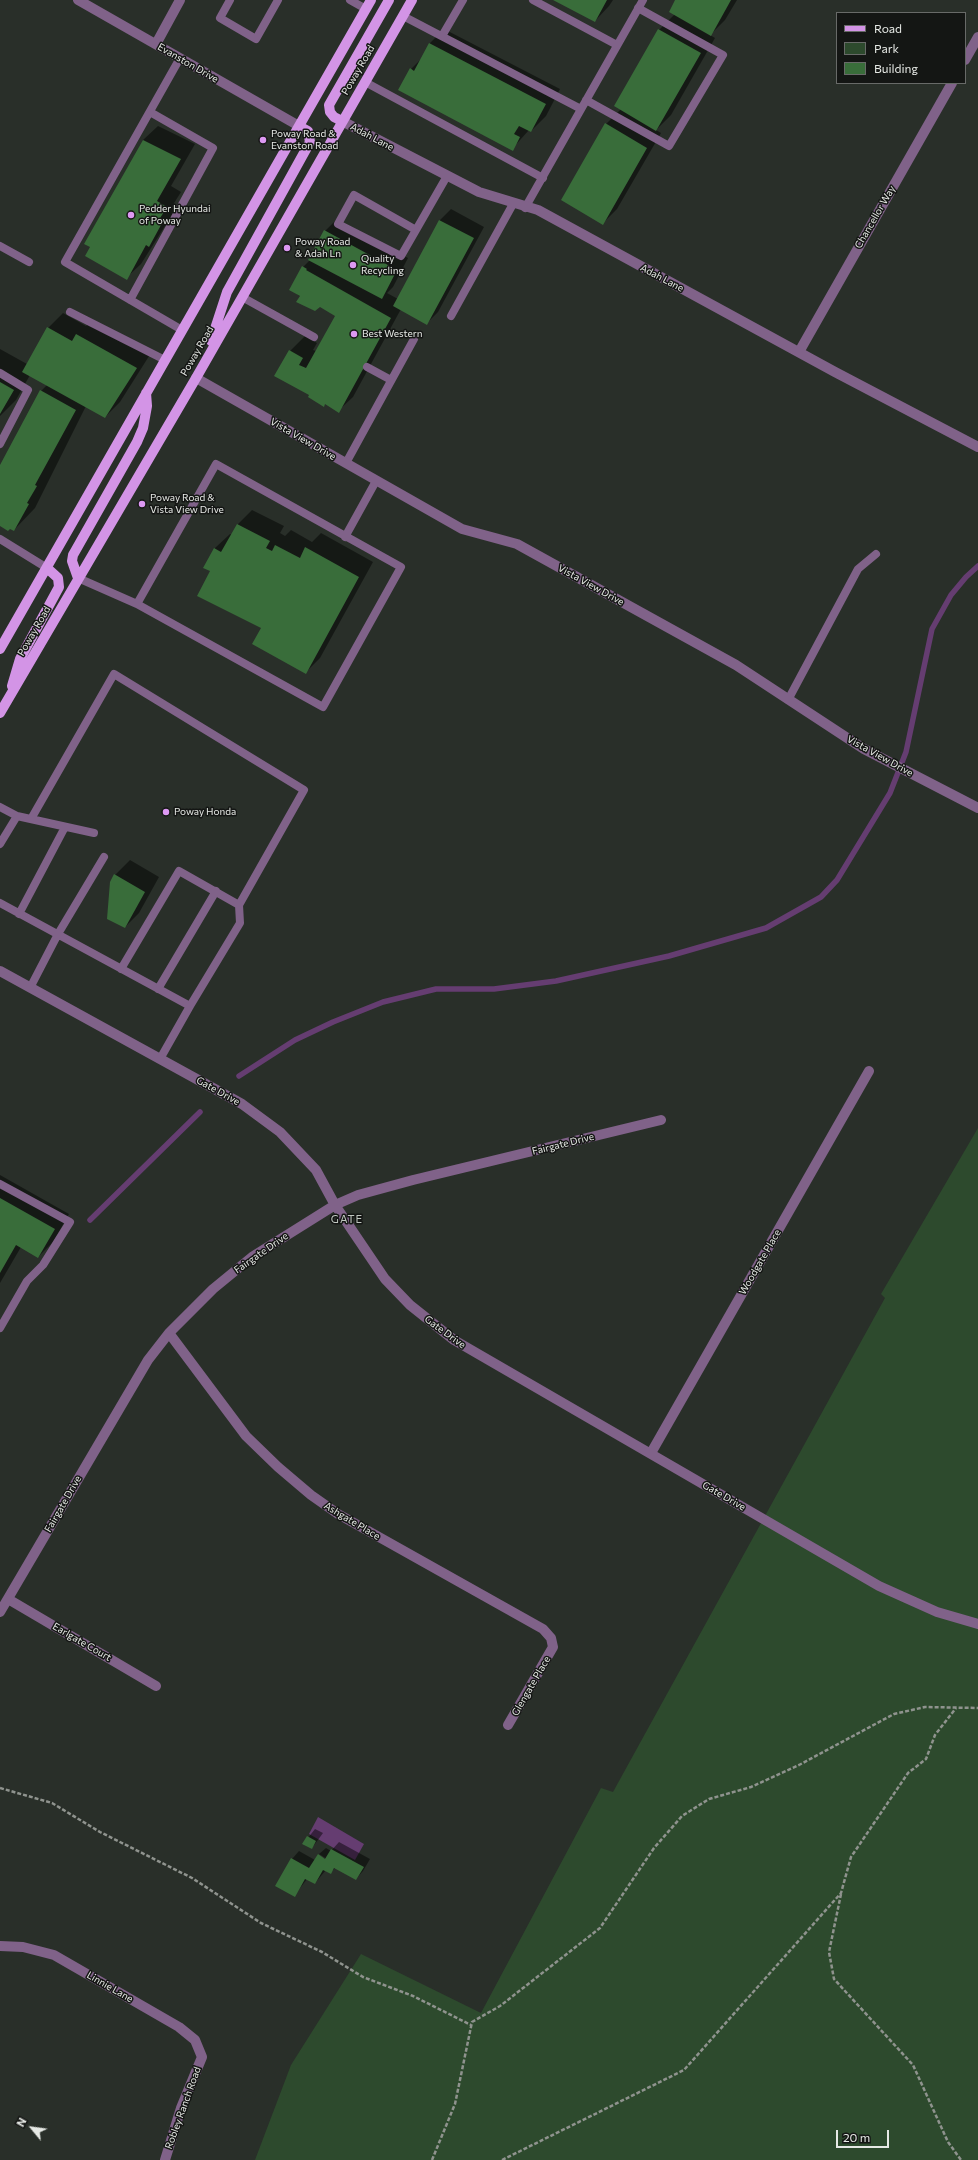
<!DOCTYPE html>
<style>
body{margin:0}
#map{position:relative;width:978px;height:2160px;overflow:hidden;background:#292f29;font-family:Commissioner,sans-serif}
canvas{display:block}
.legend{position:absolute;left:836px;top:12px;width:130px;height:72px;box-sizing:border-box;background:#141614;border:1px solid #686a68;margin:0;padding:5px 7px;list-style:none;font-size:12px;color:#e6e9e5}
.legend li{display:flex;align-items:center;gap:8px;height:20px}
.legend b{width:20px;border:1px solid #686a68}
.north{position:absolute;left:12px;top:2108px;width:40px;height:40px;-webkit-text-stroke:3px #141614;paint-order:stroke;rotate:299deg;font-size:11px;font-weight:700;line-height:16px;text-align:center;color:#e6e9e5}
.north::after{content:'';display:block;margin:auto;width:14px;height:18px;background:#e6e9e5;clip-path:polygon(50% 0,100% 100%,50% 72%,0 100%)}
.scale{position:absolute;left:836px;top:2130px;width:53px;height:18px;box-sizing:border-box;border:2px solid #e6e9e5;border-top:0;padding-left:5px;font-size:12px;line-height:14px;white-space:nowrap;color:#e6e9e5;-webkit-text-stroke:3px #141614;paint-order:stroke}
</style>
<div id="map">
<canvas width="978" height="2160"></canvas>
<ul class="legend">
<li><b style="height:5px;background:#d394e6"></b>Road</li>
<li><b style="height:11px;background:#2d4a2d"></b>Park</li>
<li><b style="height:11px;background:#396d3a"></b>Building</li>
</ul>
<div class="north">N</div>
<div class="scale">20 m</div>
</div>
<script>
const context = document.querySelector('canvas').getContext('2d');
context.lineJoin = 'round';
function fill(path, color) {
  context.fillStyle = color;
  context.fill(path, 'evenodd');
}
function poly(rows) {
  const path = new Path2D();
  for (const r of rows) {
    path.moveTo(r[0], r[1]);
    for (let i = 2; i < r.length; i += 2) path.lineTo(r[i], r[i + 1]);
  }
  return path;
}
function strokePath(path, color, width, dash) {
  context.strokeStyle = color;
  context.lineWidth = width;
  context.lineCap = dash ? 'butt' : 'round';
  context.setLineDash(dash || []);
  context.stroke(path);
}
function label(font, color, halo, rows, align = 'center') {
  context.font = font + ' Commissioner,sans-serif';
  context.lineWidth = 3;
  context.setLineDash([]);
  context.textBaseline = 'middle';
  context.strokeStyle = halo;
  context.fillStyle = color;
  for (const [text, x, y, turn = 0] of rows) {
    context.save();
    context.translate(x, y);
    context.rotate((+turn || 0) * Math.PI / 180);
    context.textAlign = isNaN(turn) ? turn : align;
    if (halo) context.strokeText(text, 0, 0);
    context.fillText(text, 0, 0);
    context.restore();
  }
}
const green = poly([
 [978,1128,978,2160,255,2160,291,2065,361,1954,481,2013,601,1788,613,1792,885,1298,881,1294]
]);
const water = poly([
 [318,1817,364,1844,355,1860,309,1834]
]);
const shadow = poly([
 [555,0,613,0,609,6,595,21],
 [677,0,737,0,725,20,710,35,715,38,671,115,656,130,661,133,617,209,602,224,606,124,621,109,659,30,675,14],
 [444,29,560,89,546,116,531,131,529,130,512,149,411,69,423,57,430,43],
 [158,126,195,144,171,186,181,192,171,208,175,210,141,264,126,278,143,140],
 [451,209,484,227,438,312,427,323,401,309,353,397,338,411,311,395,290,351,305,336,317,343,313,350,316,351,337,315,320,306,316,308,290,289,303,267,309,261,325,231,336,220,408,258,393,287,387,293,398,299,440,220],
 [63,313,86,326,92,320,151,353,120,402,105,417,86,406,35,508,14,530,0,525,0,467,41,391,47,385,30,375,16,400,0,416,0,349,27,364,48,328],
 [252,510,284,526,280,533,285,536,291,530,312,542,321,533,373,562,320,658,306,672,262,628,212,571,205,567,215,548,230,534,232,535,238,524],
 [130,860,159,877,139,913,125,927,115,875],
 [0,1175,69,1214,53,1242,38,1257,21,1247,0,1283],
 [315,1829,323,1833,312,1848,304,1843],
 [339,1842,370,1859,363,1871,356,1879,336,1867,330,1873,326,1870,315,1883,307,1879,294,1896,292,1859,299,1851,315,1860,319,1854,319,1856,329,1862,330,1861,319,1854,326,1848,331,1851]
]);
const stream = poly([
 [239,1076,295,1040,333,1022,383,1002,436,989,494,989,556,981,669,956,766,928,821,897,837,880,890,793,906,752,932,629,951,595,966,577,978,566],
 [90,1220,200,1112]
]);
const building = poly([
 [553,0,607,0,595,22],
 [675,0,731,0,711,36,669,12],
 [658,29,701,53,656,131,614,106],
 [429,43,546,104,531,132,519,126,514,134,520,137,513,151,398,90,410,68,414,71],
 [605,123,647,148,603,225,561,200],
 [143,140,181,159,157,201,167,207,157,223,161,225,149,247,146,245,127,280,85,256,90,247,84,244],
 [439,220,474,238,427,325,393,306],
 [324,230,397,270,382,299,308,260],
 [302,266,307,269,306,270,391,318,339,413,325,404,324,407,308,397,309,395,274,376,289,350,303,358,299,365,306,368,335,316,320,307,315,311,296,302,300,296,289,290],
 [47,327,72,341,76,334,137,368,105,418,22,372],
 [0,382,14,390,0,414],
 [40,390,76,410,35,485,37,486,27,503,29,504,14,531,10,529,8,531,0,526,0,465],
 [237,524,270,541,266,548,272,551,275,545,300,558,305,547,359,577,306,674,252,644,261,628,197,596,210,571,203,568,214,548,221,552],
 [114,874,145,892,125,928,107,919,110,882],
 [0,1198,55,1229,38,1258,16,1245,0,1273],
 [307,1836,316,1841,312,1849,302,1844],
 [331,1849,364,1867,356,1880,334,1868,331,1874,323,1870,315,1884,305,1879,295,1897,275,1886,291,1858,309,1868,318,1854,325,1859]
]);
const path = poly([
 [0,1788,52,1803,100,1832,192,1878,261,1923,322,1952,363,1977,413,1996,471,2025],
 [841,1894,829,1952,834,1979,913,2065,948,2142,961,2160],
 [432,2160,455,2104,472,2022,500,2006,600,1928,654,1848,682,1816,709,1799,751,1787,799,1765,894,1714,925,1707,978,1708],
 [502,2160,684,2070,841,1893,851,1857,908,1773,926,1759,935,1735,956,1708]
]);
const service = poly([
 [230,0,220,18,256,39,278,0],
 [350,0,366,9],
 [533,0,617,45],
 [403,16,581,109],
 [442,36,463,0],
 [180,58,65,262,182,330],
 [365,82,543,178],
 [586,100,669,146,723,55,638,8],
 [525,208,643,0],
 [416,230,354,195,338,224,401,256,416,230,447,176],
 [0,246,29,262],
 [242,297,314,337],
 [130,300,213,148,150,112],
 [70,312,165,360],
 [451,316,513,204],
 [367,367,391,380],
 [0,373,28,390,0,444],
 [346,463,414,339],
 [345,537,376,481],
 [0,539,47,568],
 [78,578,137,604,323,707,401,567,216,464,137,604],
 [788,700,858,569,876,554],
 [0,807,17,816,94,833],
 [31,819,114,674,304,790,239,905,240,923,190,1006],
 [0,844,17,816],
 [0,903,190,1006,160,1059],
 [19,914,65,827],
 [121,969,179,871,239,905],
 [30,988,58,934,104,857],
 [158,989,216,891],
 [0,1184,70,1222,43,1265,27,1281,0,1328]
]);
const minor = poly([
 [78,0,299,126],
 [156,44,180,0],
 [965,60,978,37],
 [342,121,479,192,538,210,835,372,978,447],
 [799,352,952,83],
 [196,378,462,529,517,544,736,665,864,749,978,808],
 [0,971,242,1104,280,1132,316,1170,335,1205,385,1279,410,1305,454,1340,879,1586,937,1612,978,1624],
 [169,1333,246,1436,278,1467,311,1495,338,1514,543,1629,551,1638,553,1647,508,1725],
 [651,1453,869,1071],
 [8,1599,156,1686],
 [0,1612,148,1360,169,1333,213,1289,252,1257,335,1205,358,1195,413,1180,661,1120],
 [0,1946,23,1947,54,1955,179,2027,195,2040,202,2057,181,2108,165,2160]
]);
const primary = poly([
 [342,121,334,117,330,112,329,105,389,0],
 [211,341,227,292,310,142,308,131,299,126],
 [78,578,72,561,73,555,137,442,143,428,147,406,146,393],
 [0,649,371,0],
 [12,686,20,659,59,587,58,578,47,568],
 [0,713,196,378,412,0]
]);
const markers = [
 [263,140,4,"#dd99f3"],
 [131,215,4,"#dd99f3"],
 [287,248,4,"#dd99f3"],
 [353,265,4,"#dd99f3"],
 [354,334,4,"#dd99f3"],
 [142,504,4,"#dd99f3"],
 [166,812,4,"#dd99f3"]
];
const streetNames = [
 ["Evanston Drive",188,63,30],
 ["Poway Road",358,70,-60],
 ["Adah Lane",372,137,28],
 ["Chancellor Way",875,217,-60],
 ["Adah Lane",662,278,28],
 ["Poway Road",197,351,-60],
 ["Vista View Drive",303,439,30],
 ["Vista View Drive",591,585,29],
 ["Poway Road",34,631,-60],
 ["Vista View Drive",880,756,29],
 ["Gate Drive",218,1091,29],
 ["Fairgate Drive",563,1144,-14],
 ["Fairgate Drive",261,1253,-35],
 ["Woodgate Place",760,1262,-60],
 ["Gate Drive",445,1332,36],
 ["Gate Drive",724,1496,30],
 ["Fairgate Drive",63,1504,-60],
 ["Ashgate Place",352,1521,31],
 ["Earlgate Court",82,1642,30],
 ["Glengate Place",531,1686,-60],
 ["Linnie Lane",110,1987,30],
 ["Robley Ranch Road",183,2108,-70]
];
const poiNames = [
 ["Poway Road &",271,134],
 ["Evanston Road",271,146],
 ["Pedder Hyundai",139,209],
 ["of Poway",139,221],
 ["Poway Road",295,242],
 ["& Adah Ln",295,254],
 ["Quality",361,259],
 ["Recycling",361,271],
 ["Best Western",362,334],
 ["Poway Road &",150,498],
 ["Vista View Drive",150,510],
 ["Poway Honda",174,812]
];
const neighbourhoodNames = [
 ["GATE",347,1219]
];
fill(green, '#2d4a2d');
fill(water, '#653d71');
fill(shadow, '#0007');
strokePath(stream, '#653d71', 5.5);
fill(building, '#396d3a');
strokePath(path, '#8f938e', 2.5, [4, 2]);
strokePath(service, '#806289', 8);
strokePath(minor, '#806289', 10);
strokePath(primary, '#d394e6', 10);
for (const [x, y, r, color] of markers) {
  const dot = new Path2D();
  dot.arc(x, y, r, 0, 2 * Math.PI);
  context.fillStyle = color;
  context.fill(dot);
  strokePath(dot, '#141614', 1.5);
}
label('10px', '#e6e9e5', '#141614', streetNames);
label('10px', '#e6e9e5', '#141614', poiNames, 'left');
context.letterSpacing = '1px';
label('11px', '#c1c8c1', '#141614', neighbourhoodNames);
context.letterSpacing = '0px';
</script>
